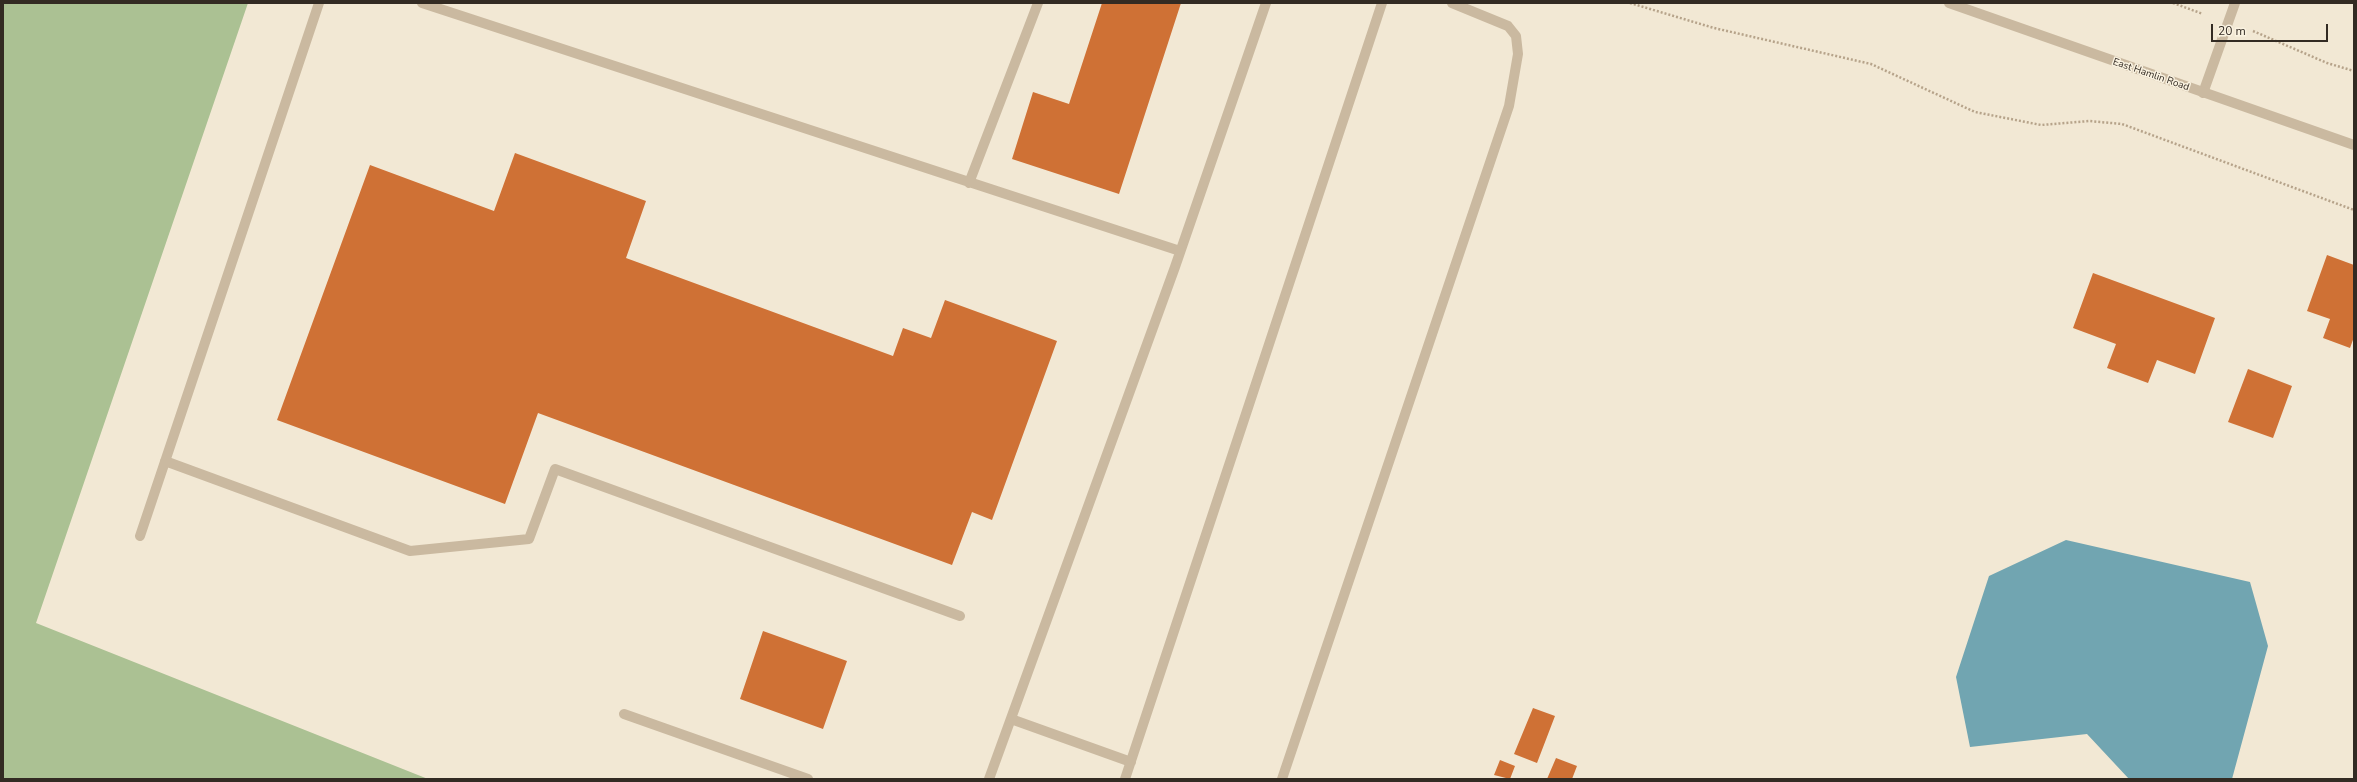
<!DOCTYPE html>
<style>
body{margin:0}
#map{position:relative;width:2357px;height:782px;overflow:hidden;background:#f2e8d4;font-family:"Nunito Sans",sans-serif}
canvas{display:block}
.frame{position:absolute;inset:0;border:4px solid #332b23;pointer-events:none}
.scale{position:absolute;left:2211px;top:24px;width:117px;height:18px;box-sizing:border-box;border:2px solid #332b23;border-top:0;padding-left:5px;font-size:12px;line-height:14px;white-space:nowrap;color:#332b23;-webkit-text-stroke:3px #faf2e0;paint-order:stroke}
</style>
<div id="map">
<canvas width="2357" height="782"></canvas>
<div class="frame"></div>
<div class="scale">20 m</div>
</div>
<script>
const context = document.querySelector('canvas').getContext('2d');
context.lineJoin = 'round';
function fill(path, color) {
  context.fillStyle = color;
  context.fill(path, 'evenodd');
}
function poly(rows) {
  const path = new Path2D();
  for (const r of rows) {
    path.moveTo(r[0], r[1]);
    for (let i = 2; i < r.length; i += 2) path.lineTo(r[i], r[i + 1]);
  }
  return path;
}
function strokePath(path, color, width, dash) {
  context.strokeStyle = color;
  context.lineWidth = width;
  context.lineCap = dash ? 'butt' : 'round';
  context.setLineDash(dash || []);
  context.stroke(path);
}
function label(font, color, halo, rows, align = 'center') {
  context.font = font + ' "Nunito Sans",sans-serif';
  context.lineWidth = 3;
  context.setLineDash([]);
  context.textBaseline = 'middle';
  context.strokeStyle = halo;
  context.fillStyle = color;
  for (const [text, x, y, turn = 0] of rows) {
    context.save();
    context.translate(x, y);
    context.rotate((+turn || 0) * Math.PI / 180);
    context.textAlign = isNaN(turn) ? turn : align;
    if (halo) context.strokeText(text, 0, 0);
    context.fillText(text, 0, 0);
    context.restore();
  }
}
const green = poly([
 [3,3,248,3,36,623,428,779,3,779]
]);
const water = poly([
 [2066,540,2250,582,2268,646,2232,779,2129,779,2087,734,1970,747,1956,677,1989,576]
]);
const building = poly([
 [1102,3,1181,3,1119,194,1012,159,1033,92,1069,104],
 [515,153,646,201,626,258,893,356,903,328,931,338,945,300,1057,341,992,520,972,512,952,565,538,413,505,504,277,420,370,165,494,211],
 [2327,255,2354,265,2354,337,2350,348,2323,338,2330,319,2307,311],
 [2093,273,2215,318,2195,374,2157,360,2148,383,2107,368,2116,344,2073,328],
 [2248,369,2292,386,2273,438,2228,422],
 [763,631,847,661,823,729,740,699],
 [1533,708,1555,716,1537,763,1514,754],
 [1556,758,1577,766,1572,779,1547,779],
 [1500,760,1515,766,1510,779,1494,775]
]);
const path = poly([
 [1630,3,1714,28,1871,64,1975,112,2041,125,2089,121,2122,124,2354,210],
 [2173,3,2203,14],
 [2253,31,2327,63,2354,71]
]);
const service = poly([
 [422,3,1180,251],
 [969,183,1038,3],
 [165,461,410,551,529,539,555,469,960,616],
 [140,536,319,3],
 [624,714,808,779],
 [1011,719,1131,762],
 [989,779,1175,267,1266,3],
 [1125,779,1382,3],
 [1282,779,1509,106,1518,54,1516,36,1508,26,1452,3]
]);
const minor = poly([
 [2203,93,2235,3]
]);
const tertiary = poly([
 [1949,3,2354,145]
]);
const streetNames = [
 ["East Hamlin Road",2151,75,19]
];
fill(green, '#abc193');
fill(water, '#71a5b1');
fill(building, '#cf7135');
strokePath(path, '#b6a38a', 2.5, [2, 2]);
strokePath(service, '#cab9a0', 10);
strokePath(minor, '#cab9a0', 10);
strokePath(tertiary, '#cab9a0', 10);
label('10px', '#332b23', '#faf2e0', streetNames);
</script>
